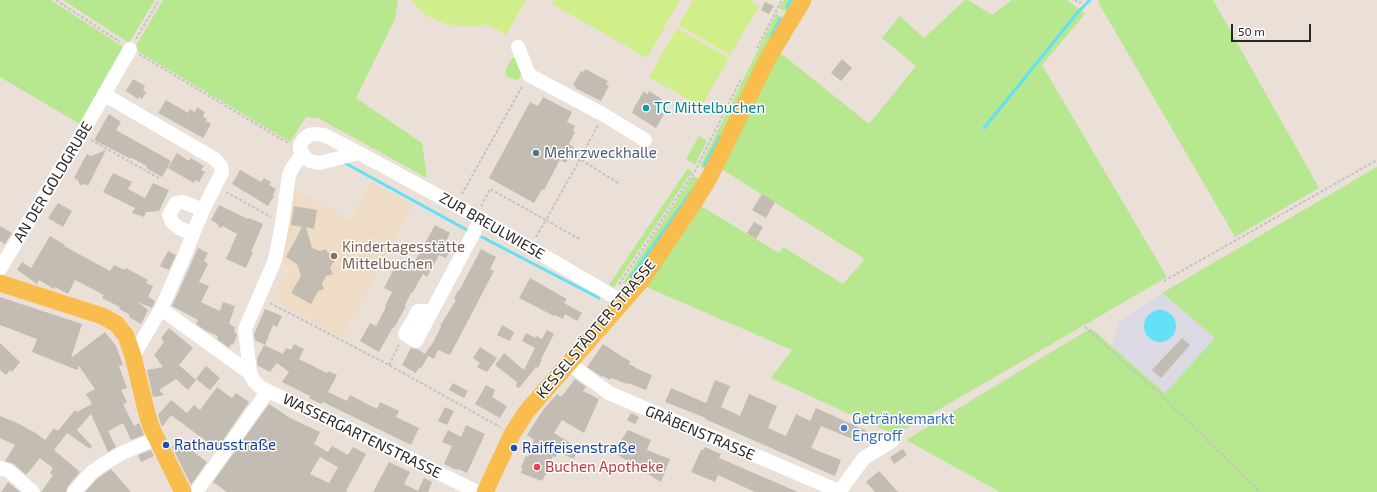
<!DOCTYPE html>
<meta charset="utf-8">
<style>
body{margin:0}
#map{position:relative;width:1377px;height:492px;overflow:hidden;background:#ebe0d7;font-family:"Exo 2",sans-serif}
canvas{display:block}
.scale{position:absolute;left:1231px;top:24px;width:80px;height:18px;box-sizing:border-box;border:2px solid #272727;border-top:0;padding-left:5px;font-size:12px;line-height:14px;white-space:nowrap;color:#272727;-webkit-text-stroke:3px #fff;paint-order:stroke}
</style>
<div id="map">
<canvas width="1377" height="492"></canvas>
<div class="scale">50 m</div>
</div>
<script>
const context = document.querySelector('canvas').getContext('2d');
context.lineJoin = 'round';
function fill(path, color) {
  context.fillStyle = color;
  context.fill(path, 'evenodd');
}
function poly(rows) {
  const path = new Path2D();
  for (const r of rows) {
    if (r.length === 3) {
      path.moveTo(r[0] + r[2], r[1]);
      path.arc(r[0], r[1], r[2], 0, 2 * Math.PI);
      continue;
    }
    path.moveTo(r[0], r[1]);
    for (let i = 2; i < r.length; i += 2) path.lineTo(r[i], r[i + 1]);
  }
  return path;
}
function strokePath(path, color, width, dash) {
  context.strokeStyle = color;
  context.lineWidth = width;
  context.lineCap = dash ? 'butt' : 'round';
  context.setLineDash(dash || []);
  context.stroke(path);
}
function label(font, color, halo, rows, align = 'center') {
  context.font = font + ' "Exo 2",sans-serif';
  context.lineWidth = 3;
  context.setLineDash([]);
  context.textBaseline = 'middle';
  context.strokeStyle = halo;
  context.fillStyle = color;
  for (const [text, x, y, turn = 0] of rows) {
    context.save();
    context.translate(x, y);
    context.rotate((+turn || 0) * Math.PI / 180);
    context.textAlign = isNaN(turn) ? turn : align;
    if (halo) context.strokeText(text, 0, 0);
    context.fillText(text, 0, 0);
    context.restore();
  }
}
const industrial = poly([
 [1162,293,1215,338,1165,393,1112,346,1119,322]
]);
const education = poly([
 [371,182,413,205,342,338,271,299,280,294,278,289,284,280,290,268,280,264,292,188,350,220]
]);
const green = poly([
 [0,0,51,0,125,48,80,124,0,77],
 [63,0,155,0,129,43],
 [163,0,398,0,395,19,356,98,422,143,427,178,318,118,306,117,290,142,134,49],
 [784,0,796,0,788,12,779,8],
 [965,0,968,0,992,15,1012,0,1067,0,1085,14,1042,65,1167,277,895,435,771,378,792,350,644,286,699,205,779,253,783,247,843,284,865,259,720,168,778,51,869,124,916,66,882,38,900,16,924,38],
 [1100,0,1213,0,1319,188,1235,237,1098,2],
 [776,14,786,19,708,171,700,166],
 [513,57,523,62,523,72,519,79,515,80,506,76,506,69],
 [699,136,707,141,695,165,686,159],
 [1377,167,1377,492,1000,492,906,440,1091,328,1165,393,1215,338,1162,293],
 [688,168,692,172,614,287,609,285],
 [693,176,703,180,631,281,622,284]
]);
const pitch = poly([
 [411,0,526,0,506,35,487,24,479,26,461,26,445,24,426,15,419,9],
 [554,0,680,0,647,58,552,4],
 [693,0,749,0,759,6,730,55,679,25],
 [677,28,729,58,701,107,649,77]
]);
const water = poly([
 [1160,326,16]
]);
const stream = poly([
 [787,7,791,0],
 [771,37,780,19],
 [984,128,1078,12,1090,0],
 [345,163,467,230],
 [705,165,720,136],
 [482,237,599,298],
 [631,277,691,192]
]);
const building = poly([
 [765,2,774,6,769,14,761,10],
 [842,59,852,68,841,81,831,73],
 [585,69,608,81,606,84,609,86,601,101,575,88,576,87,573,85,581,71,584,72],
 [133,79,145,86,143,90,146,92,142,99,139,97,138,99,126,91],
 [644,91,647,94,649,91,662,99,658,104,660,112,664,114,656,128,632,113,634,109,633,109],
 [543,97,572,112,567,122,575,126,573,131,575,132,569,144,574,147,566,163,560,160,544,190,542,189,534,203,489,178,530,102,538,106],
 [166,100,188,113,190,109,195,112,197,107,205,112,203,116,207,119,206,121,211,124,203,138,158,113],
 [109,114,121,122,116,130,171,161,162,177,146,168,147,166,132,158,131,159,94,140],
 [106,150,88,186,85,184,80,185,78,180,74,178,87,154,91,156],
 [177,153,189,161,191,158,204,166,201,170,205,172,199,182,195,180,194,183,168,168],
 [240,170,261,182,264,178,271,182,269,185,276,189,273,195,274,196,268,206,232,184],
 [113,173,132,182,128,189,145,198,153,183,169,190,159,211,146,212,144,217,132,213,135,208,103,192],
 [762,194,775,202,766,218,752,210],
 [58,203,72,211,63,227,48,218],
 [219,205,248,219,249,218,263,224,251,252,253,252,246,268,226,259,237,234,223,226,219,228,218,224,211,220],
 [294,206,317,210,314,229,306,227,312,248,320,251,326,249,327,252,336,258,330,268,333,274,326,276,322,283,324,289,318,291,311,304,291,293,301,276,297,264,286,257,302,227,291,225],
 [754,222,763,227,756,239,747,233],
 [435,225,450,233,444,245,451,249,446,258,439,255,427,277,423,274,413,292,411,293,405,305,406,306,394,328,393,327,379,352,360,341,370,323,376,326,386,307,385,306,392,292,384,288,398,261,411,268],
 [0,226,12,233,5,244,0,241],
 [50,236,65,245,64,246,110,271,114,265,125,270,126,268,148,280,146,283,153,286,148,297,155,301,152,308,138,302,148,310,141,324,129,317,130,315,119,309,120,307,102,298,104,295,75,280,68,294,55,287,54,289,39,280,37,284,17,270,22,262,31,268],
 [198,248,208,253,204,261,208,264,199,282,209,286,201,302,220,311,223,302,235,306,229,324,235,327,234,332,237,334,237,336,233,345,231,344,229,348,217,339,218,336,206,331,196,324,198,320,172,306],
 [481,249,496,257,490,269,494,271,450,355,438,350,434,359,428,356,422,367,418,369,416,373,402,365,411,348,417,349,425,354,430,346,431,346,441,327,440,326,456,300,454,299,458,290,459,291],
 [168,251,176,255,169,270,160,266],
 [530,278,567,299,564,303,582,313,577,321,565,314,563,319,555,315,554,316,519,298],
 [0,297,82,324,71,358,105,332,116,346,123,365,119,366,127,388,121,390,127,402,123,404,134,426,139,423,144,435,131,440,123,423,108,431,116,447,108,452,91,414,77,430,92,446,90,449,67,433,54,450,80,472,68,486,66,492,41,492,53,475,50,473,53,468,40,458,26,475,14,464,5,461,15,445,0,438,0,416,17,423,34,432,45,440,54,428,58,431,75,410,77,412,92,404,86,394,95,389,79,366,77,370,32,352,37,339,0,325],
 [265,309,282,316,277,327,273,325,265,345,255,340,254,334],
 [502,325,514,332,510,341,497,335],
 [169,328,193,348,179,365,196,380,188,390,176,379,159,390,164,395,153,397,147,370,163,367,154,355,164,342,162,340,162,337],
 [547,330,554,334,541,359,542,360,538,368,536,367,519,388,516,386,517,382,495,365,504,353,524,370,535,348,522,341,526,333,535,338,537,336,542,339],
 [1182,338,1190,345,1161,378,1152,370],
 [0,343,20,362,12,372,10,370,6,375,0,370],
 [294,344,304,349,299,359,327,373,328,371,337,375,328,392,347,401,350,395,377,409,380,402,399,411,396,417,419,428,411,445,323,402,321,404,309,398,310,396,282,382,289,372,277,363,270,372,258,366,257,359,264,345,283,354,286,348,291,350],
 [603,344,621,356,630,361,629,364,635,367,635,368,652,375,646,390,628,383,627,384,612,378,610,380,603,376,602,377,587,367],
 [480,347,497,358,487,372,477,367,480,363,473,358],
 [206,366,220,378,210,390,196,379],
 [575,379,586,387,583,391,599,399,584,433,562,420,554,433,578,448,574,459,558,452,556,457,553,456,549,467,549,472,545,475,542,481,521,473,523,468,521,467,526,456,528,457,534,440,527,435,543,410,557,394,561,397],
 [715,380,730,386,721,407,740,416,749,394,777,406,768,428,786,436,796,414,810,421,816,408,867,431,862,443,821,426,811,448,841,460,835,476,705,419,706,418,665,402,671,388,706,403],
 [453,383,468,391,464,398,449,390],
 [486,385,495,390,492,397,507,406,500,418,475,404],
 [217,387,232,398,236,393,249,402,217,449,171,415,162,427,158,415,171,400,187,413,194,405,200,410],
 [269,404,290,418,320,432,314,444,328,452,332,446,348,455,353,447,366,454,346,491,348,492,227,492,213,482],
 [320,457,338,467,329,483,310,474],
 [445,407,454,411,447,425,438,421],
 [631,413,639,417,635,424,627,420],
 [466,425,485,434,467,473,458,469,457,470,444,464,452,446,442,442,448,430,461,437],
 [628,430,651,440,647,450,670,459,661,482,613,452],
 [178,440,207,462,191,485,172,447],
 [705,447,721,454,719,458,798,492,755,492,718,475,715,482,691,472,701,450,703,450],
 [903,449,907,455,894,464,890,457],
 [151,450,154,456,141,462,138,455],
 [389,462,410,472,404,484,418,491,424,478,432,482,428,492,373,492],
 [111,469,131,492,85,492,98,478],
 [879,471,898,492,875,492,866,482],
 [8,482,20,492,1,492]
]);
const path = poly([
 [56,0,120,42],
 [1075,0,1079,3,1083,0],
 [136,39,159,0],
 [757,48,782,0],
 [139,54,288,143],
 [91,140,159,178],
 [580,159,598,125],
 [226,192,271,217],
 [462,194,523,85],
 [481,206,490,189,546,220,580,159,618,183],
 [536,237,546,220,581,240],
 [1164,281,1377,160],
 [619,284,695,171,741,79],
 [270,303,389,365,500,427],
 [1085,327,1163,397,1260,492],
 [389,365,399,345]
]);
const minor = poly([
 [518,47,529,75,604,115,645,140],
 [105,95,215,159,221,166,222,172,203,210,183,202,176,203,169,215,172,222,179,228,193,234,203,210],
 [359,153,319,163,310,161,306,158,300,150,300,146,303,140,309,135,313,134,324,135,359,153,481,219,623,302],
 [302,155,293,167,289,175,282,224,275,260,245,329,250,373,254,381,260,387,268,391,373,440,477,492],
 [0,269,81,135,130,49],
 [161,309,250,373],
 [432,311,418,311,405,334,416,341,481,219],
 [133,356,161,309,184,257,193,234],
 [568,363,609,393,841,492],
 [0,468,9,471,33,492],
 [74,492,92,472,105,463,122,453,157,438],
 [196,492,268,391],
 [839,492,864,458,892,441]
]);
const major = poly([
 [0,283,102,316,117,324,121,330,126,336,133,356,146,410,151,427,183,492],
 [485,492,512,434,527,411,641,281,693,204,709,178,768,58,803,0]
]);
const markers = [
 [646,108,4,"#0f9aa8"],
 [536,153,4,"#5c6f8a"],
 [334,256,4,"#8d6e63"],
 [844,428,4,"#3f7fe0"],
 [166,445,4,"#1a4fb4"],
 [514,448,4,"#1a4fb4"],
 [537,467,4,"#e0444e"]
];
const cultureNames = [
 ["TC Mittelbuchen",654,108]
];
const serviceNames = [
 ["Mehrzweckhalle",544,153]
];
const streetNames = [
 ["AN DER GOLDGRUBE",53,182,-59],
 ["ZUR BREULWIESE",492,226,30],
 ["KESSELSTÄDTER STRASSE",596,329,-50],
 ["GRÄBENSTRASSE",700,433,23],
 ["WASSERGARTENSTRASSE",362,436,26]
];
const educationNames = [
 ["Kindertagesstätte",342,247],
 ["Mittelbuchen",342,264]
];
const shopNames = [
 ["Getränkemarkt",852,419],
 ["Engroff",852,436]
];
const transitNames = [
 ["Rathausstraße",174,445],
 ["Raiffeisenstraße",522,448]
];
const healthNames = [
 ["Buchen Apotheke",545,467]
];
fill(industrial, '#dbd9e3');
fill(education, '#efdcc5');
fill(green, '#b7e78f');
fill(pitch, '#d0ef8a');
fill(water, '#62e0f6');
strokePath(stream, '#62e0f6', 3);
fill(building, '#c2bcb3');
strokePath(path, '#c3c3c3', 2, [3, 2]);
strokePath(minor, '#fff', 14);
strokePath(major, '#f9bd4e', 17);
for (const [x, y, r, color] of markers) {
  const dot = new Path2D();
  dot.arc(x, y, r, 0, 2 * Math.PI);
  context.fillStyle = color;
  context.fill(dot);
  strokePath(dot, '#fff', 1.5);
}
label('15px', '#0d838f', '#fff', cultureNames, 'left');
label('15px', '#4e5e75', '#fff', serviceNames, 'left');
label('15px', '#272727', '#fff', streetNames);
label('15px', '#785e54', '#fff', educationNames, 'left');
label('15px', '#366cbe', '#fff', shopNames, 'left');
label('15px', '#164399', '#fff', transitNames, 'left');
label('15px', '#be3a42', '#fff', healthNames, 'left');
</script>
